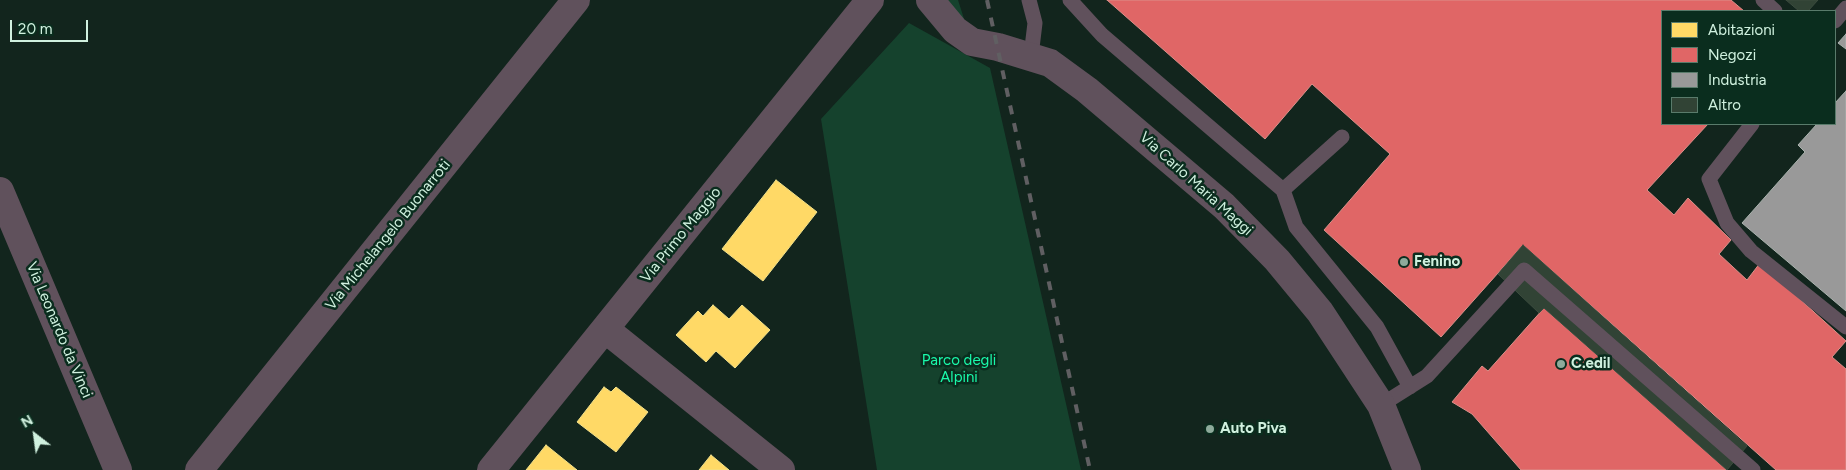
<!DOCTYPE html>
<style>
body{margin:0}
#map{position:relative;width:1846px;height:470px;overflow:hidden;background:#12251d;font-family:Figtree,sans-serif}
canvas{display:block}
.legend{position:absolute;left:1661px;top:10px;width:175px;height:115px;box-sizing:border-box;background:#0a2d1e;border:1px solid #597b6b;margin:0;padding:6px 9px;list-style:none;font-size:15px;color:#d0f1df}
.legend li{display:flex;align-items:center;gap:10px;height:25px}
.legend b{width:25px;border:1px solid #597b6b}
.north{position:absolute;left:10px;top:410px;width:50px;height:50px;-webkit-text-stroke:4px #0a2d1e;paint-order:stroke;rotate:330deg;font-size:14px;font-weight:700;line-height:20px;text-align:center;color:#d0f1df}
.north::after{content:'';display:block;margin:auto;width:18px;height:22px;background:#d0f1df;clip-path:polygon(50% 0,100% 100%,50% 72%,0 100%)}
.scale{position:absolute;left:10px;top:20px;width:78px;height:22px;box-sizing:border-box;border:2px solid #d0f1df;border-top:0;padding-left:6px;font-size:15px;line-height:18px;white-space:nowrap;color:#d0f1df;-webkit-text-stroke:4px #0a2d1e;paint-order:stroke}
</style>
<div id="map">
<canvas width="1846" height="470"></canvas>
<ul class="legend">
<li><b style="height:14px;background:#ffd966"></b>Abitazioni</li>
<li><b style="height:14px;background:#e06666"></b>Negozi</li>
<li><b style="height:14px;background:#999"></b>Industria</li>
<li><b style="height:14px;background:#314335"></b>Altro</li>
</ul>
<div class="north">N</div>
<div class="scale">20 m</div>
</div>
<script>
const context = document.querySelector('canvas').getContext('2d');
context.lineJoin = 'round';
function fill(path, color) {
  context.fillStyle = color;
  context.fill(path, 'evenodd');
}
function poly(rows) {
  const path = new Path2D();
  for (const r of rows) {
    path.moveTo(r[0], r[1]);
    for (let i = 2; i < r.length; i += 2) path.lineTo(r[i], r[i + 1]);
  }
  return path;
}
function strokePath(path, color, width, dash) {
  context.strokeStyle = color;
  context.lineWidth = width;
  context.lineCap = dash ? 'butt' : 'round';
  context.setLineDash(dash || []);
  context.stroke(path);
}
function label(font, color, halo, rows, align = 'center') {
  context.font = font + ' Figtree,sans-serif';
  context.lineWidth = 5;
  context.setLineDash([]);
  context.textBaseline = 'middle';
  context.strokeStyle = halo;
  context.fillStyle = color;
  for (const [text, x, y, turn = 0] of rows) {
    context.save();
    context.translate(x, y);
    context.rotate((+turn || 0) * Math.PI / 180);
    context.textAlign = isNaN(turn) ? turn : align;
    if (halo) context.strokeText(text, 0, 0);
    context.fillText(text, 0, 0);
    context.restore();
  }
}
const green = poly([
 [944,0,958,0,966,25],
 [909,23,990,68,1081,470,877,470,821,119]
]);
const homes = poly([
 [776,180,817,212,763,281,722,249,776,180],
 [713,305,729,319,742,305,770,330,735,368,716,351,706,362,676,335,698,311,703,316,713,305],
 [604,387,611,392,616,387,648,412,616,452,577,422,604,387],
 [546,445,577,470,526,470,546,445],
 [711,455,729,470,699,470,711,455]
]);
const shops = poly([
 [1107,0,1731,0,1744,11,1662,11,1662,124,1708,124,1647,190,1674,215,1688,198,1731,240,1719,254,1747,280,1760,263,1846,341,1832,357,1846,369,1846,470,1776,470,1523,245,1441,337,1324,230,1390,154,1312,84,1265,139,1107,0],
 [1544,308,1727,470,1521,470,1472,414,1452,402,1482,366,1488,371,1544,308]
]);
const industry = poly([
 [1846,34,1846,49,1838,43,1846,34],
 [1846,91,1846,311,1742,223,1805,152,1798,145,1817,124,1835,124,1835,103,1846,91]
]);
const building = poly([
 [1786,0,1818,0,1808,11,1799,11,1786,0],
 [1523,245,1747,446,1727,470,1544,308,1539,313,1498,274,1523,245]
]);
const service = poly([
 [1029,0,1035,23,1031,56],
 [1070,0,1102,35,1283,190,1296,227,1377,327,1410,387],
 [1763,0,1775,11],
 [1835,21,1846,8],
 [1752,124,1709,179,1727,223,1751,251,1846,327],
 [1283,190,1342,137],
 [1381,405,1427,376,1524,270,1753,470]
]);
const minor = poly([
 [930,0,955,30,972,42,998,47,1050,63,1087,90,1224,206,1277,260,1320,312,1381,405,1407,470],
 [0,191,118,470],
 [605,329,781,470],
 [199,470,576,0],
 [491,470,870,0]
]);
const rail = poly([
 [987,0,1090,470]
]);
const markers = [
 [1404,262,5,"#8eaa9b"],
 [1561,364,5,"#8eaa9b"],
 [1210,429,5,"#8eaa9b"]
];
const streetNames = [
 ["Via Carlo Maria Maggi",1196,184,42],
 ["Via Michelangelo Buonarroti",388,235,-51],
 ["Via Primo Maggio",681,235,-51],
 ["Via Leonardo da Vinci",59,330,67]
];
const poiNames = [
 ["Fenino",1414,262],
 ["C.edil",1571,364],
 ["Auto Piva",1220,429]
];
const parkNames = [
 ["Parco degli",959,361],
 ["Alpini",959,378]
];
fill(green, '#15422d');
fill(homes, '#ffd966');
strokePath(homes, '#f1e08a', 1);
fill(shops, '#e06666');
strokePath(shops, '#db908a', 1);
fill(industry, '#999');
strokePath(industry, '#aab3ae', 1);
fill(building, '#314335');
strokePath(building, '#3c4c3f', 1);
strokePath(service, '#60515c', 15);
strokePath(minor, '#60515c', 28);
strokePath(rail, '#605f62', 4, [9, 9]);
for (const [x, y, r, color] of markers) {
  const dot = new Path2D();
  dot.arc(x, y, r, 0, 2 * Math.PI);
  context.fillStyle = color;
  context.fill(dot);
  strokePath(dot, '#0a2d1e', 2);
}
label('15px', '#d0f1df', '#0a2d1e', streetNames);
label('bold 15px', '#d0f1df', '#0a2d1e', poiNames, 'left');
label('15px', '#1af9aa', '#0a2d1e', parkNames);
</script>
